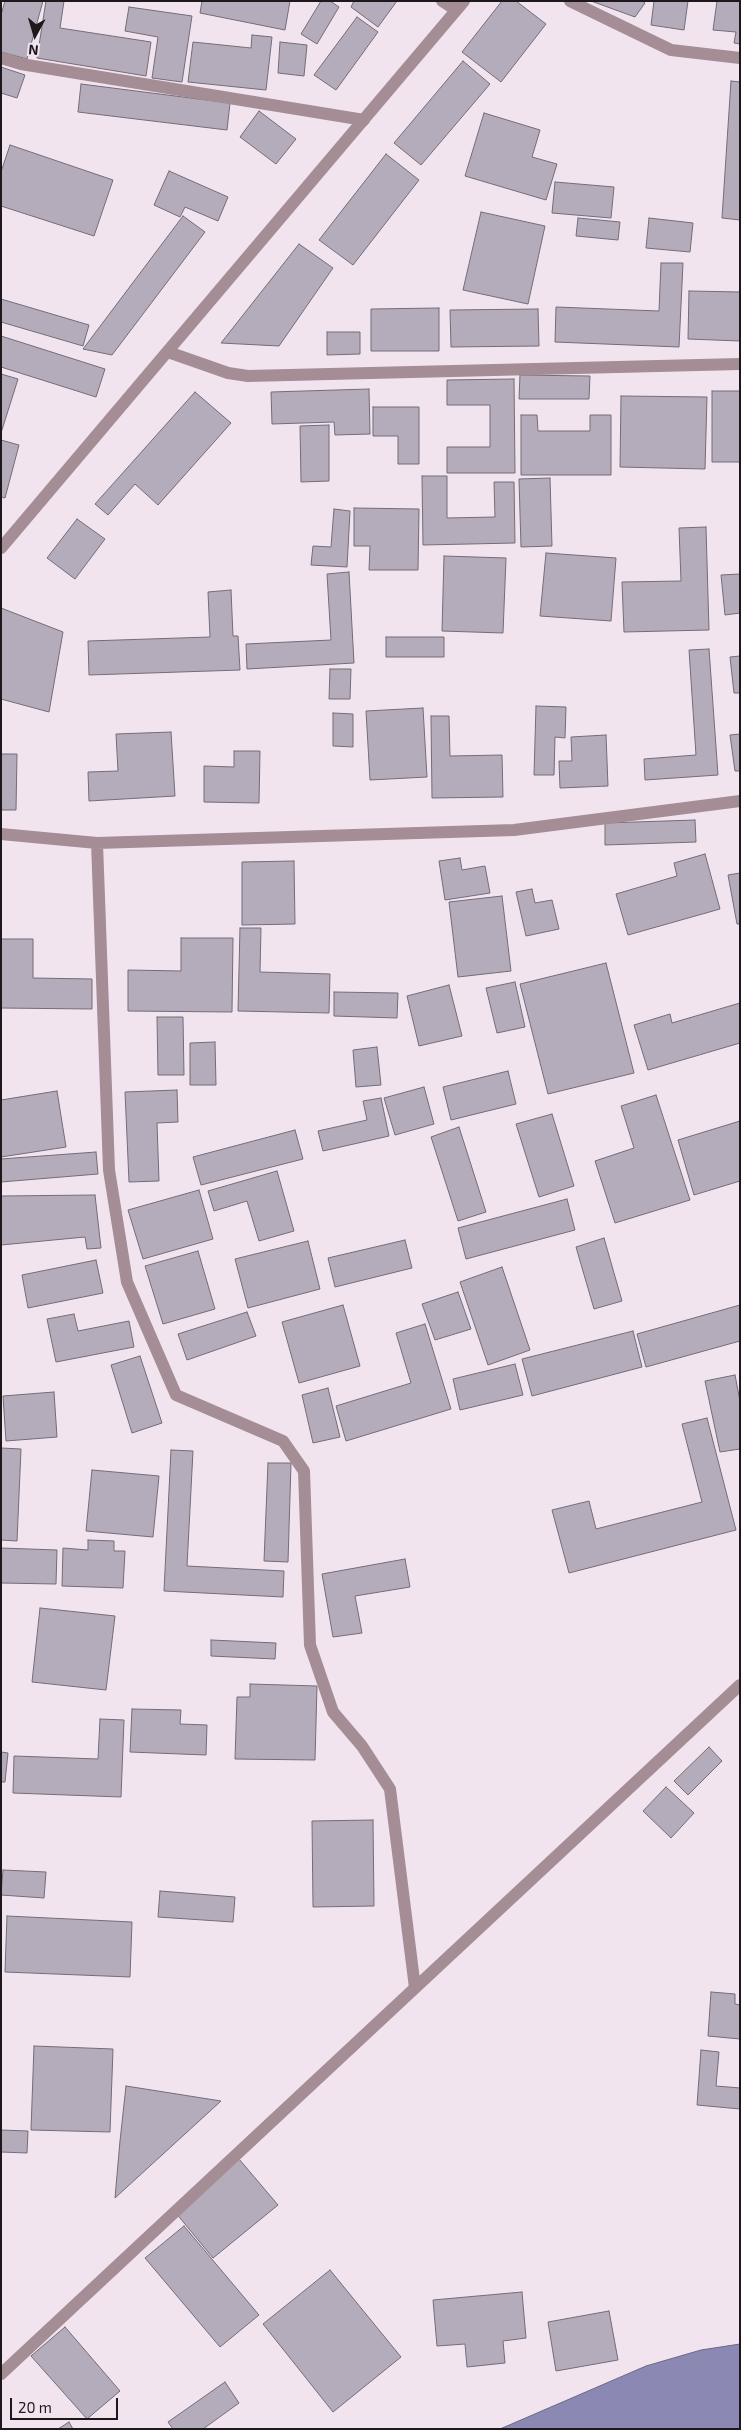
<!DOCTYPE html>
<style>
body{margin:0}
#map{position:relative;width:741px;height:2430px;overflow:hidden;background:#f2e4ef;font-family:"Exo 2",sans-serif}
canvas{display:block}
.frame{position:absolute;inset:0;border:2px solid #1c181b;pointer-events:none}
.north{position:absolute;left:10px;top:10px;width:50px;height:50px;-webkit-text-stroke:4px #f2e4ef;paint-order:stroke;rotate:186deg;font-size:14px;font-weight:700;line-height:20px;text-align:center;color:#1c181b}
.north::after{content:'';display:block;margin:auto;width:18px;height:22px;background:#1c181b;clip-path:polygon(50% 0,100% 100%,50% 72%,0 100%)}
.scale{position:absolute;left:10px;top:2398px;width:108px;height:22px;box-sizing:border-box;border:2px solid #1c181b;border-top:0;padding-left:6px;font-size:15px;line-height:18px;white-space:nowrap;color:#1c181b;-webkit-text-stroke:4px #f2e4ef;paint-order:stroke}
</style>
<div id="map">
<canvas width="741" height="2430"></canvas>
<div class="frame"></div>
<div class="north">N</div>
<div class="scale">20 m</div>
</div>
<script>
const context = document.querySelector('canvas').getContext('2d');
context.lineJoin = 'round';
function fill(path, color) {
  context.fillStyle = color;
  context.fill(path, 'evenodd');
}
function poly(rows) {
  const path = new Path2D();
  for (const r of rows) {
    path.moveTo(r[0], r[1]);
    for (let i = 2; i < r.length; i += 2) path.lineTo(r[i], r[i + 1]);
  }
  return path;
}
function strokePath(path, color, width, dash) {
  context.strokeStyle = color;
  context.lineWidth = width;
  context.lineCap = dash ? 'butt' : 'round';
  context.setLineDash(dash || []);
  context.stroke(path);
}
const water = poly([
 [740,2344,740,2429,500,2429,646,2366,701,2350,740,2344]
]);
const building = poly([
 [5,1,43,1,27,59,1,52,1,15,5,1],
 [46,1,64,1,60,28,151,42,146,76,37,58,46,1],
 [202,1,290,1,285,30,200,13,202,1],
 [321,1,330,1,339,7,317,44,301,34,321,1],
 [354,1,397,1,378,27,351,7,354,1],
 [502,1,516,1,546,24,501,82,462,52,502,1],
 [591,1,642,1,645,3,635,17,591,1],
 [654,1,688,1,684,30,651,25,654,1],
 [717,1,740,1,740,44,734,43,736,32,713,30,717,1],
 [129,7,192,16,182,82,152,78,158,37,125,31,129,7],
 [357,17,378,32,336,90,314,75,357,17],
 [252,35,272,37,266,90,188,82,193,42,251,48,252,35],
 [280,42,307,45,304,76,278,73,280,42],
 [463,61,490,84,421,165,394,143,463,61],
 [1,67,25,75,17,98,1,93,1,67],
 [731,81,740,82,740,220,722,218,731,81],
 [81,84,230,103,227,130,78,112,81,84],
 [259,111,296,139,276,164,240,137,259,111],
 [484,113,540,130,532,157,557,164,546,200,465,176,484,113],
 [10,145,113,180,94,236,1,206,1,172,10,145],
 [386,154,419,180,353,265,319,240,386,154],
 [169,171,228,197,218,221,185,207,180,217,154,205,169,171],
 [555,182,614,187,611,218,552,213,555,182],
 [481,212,545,226,528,304,463,290,481,212],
 [183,216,205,232,112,355,83,349,183,216],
 [578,218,620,222,618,240,576,236,578,218],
 [649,218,693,223,690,252,646,248,649,218],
 [299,244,333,268,279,346,221,343,299,244],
 [661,263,683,263,679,347,555,342,556,307,659,311,661,263],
 [689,291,740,292,740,341,688,339,689,291],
 [1,299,89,325,83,346,1,322,1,299],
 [439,308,439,351,371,351,371,309,439,308],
 [538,309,539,346,451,347,450,310,538,309],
 [327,332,360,332,360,354,327,355,327,332],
 [1,336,105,369,96,397,1,367,1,336],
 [1,374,18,379,1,433,1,374],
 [520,375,590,376,589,399,519,399,520,375],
 [514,379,515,473,447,473,447,447,490,447,490,405,447,405,447,380,514,379],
 [369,389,370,434,335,435,334,422,272,424,271,392,369,389],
 [712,391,740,391,740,462,712,462,712,391],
 [195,392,231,423,158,505,135,484,108,515,95,504,195,392],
 [621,396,707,397,705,469,620,467,621,396],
 [373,407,419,407,419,464,398,464,398,436,373,436,373,407],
 [521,415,537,415,538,431,590,431,590,415,611,415,611,475,521,475,521,415],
 [329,425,329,481,301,482,300,426,329,425],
 [1,440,19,445,5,498,1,497,1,440],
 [422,476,447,476,447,518,495,517,494,482,514,482,515,543,423,545,422,476],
 [550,478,552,546,521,547,519,479,550,478],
 [354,508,419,509,418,570,369,570,370,546,354,546,354,508],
 [334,509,350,511,347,567,311,565,313,546,331,547,334,509],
 [77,519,105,539,75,579,47,558,77,519],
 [706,527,709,630,624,632,622,582,681,581,679,528,706,527],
 [546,553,616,558,611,621,540,616,546,553],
 [444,556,506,558,503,633,442,631,444,556],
 [349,572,354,663,247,669,246,644,331,640,327,574,349,572],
 [740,574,740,613,725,615,721,575,740,574],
 [231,590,233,636,238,636,240,670,89,675,88,641,210,637,208,592,231,590],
 [1,608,63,632,49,712,1,699,1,608],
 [386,637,444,637,444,657,386,657,386,637],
 [709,649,718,775,645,780,644,759,696,755,689,650,709,649],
 [740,656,740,693,734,693,730,657,740,656],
 [330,669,351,669,350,699,329,699,330,669],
 [536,706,566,707,565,738,555,737,554,775,534,775,536,706],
 [423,708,427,777,370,780,366,711,423,708],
 [333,713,353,714,353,747,333,746,333,713],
 [431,716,449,716,450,756,502,755,503,797,432,798,431,716],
 [171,732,175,796,89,801,88,772,118,771,116,734,171,732],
 [740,734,740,771,735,771,730,735,740,734],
 [606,735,608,786,560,788,559,761,572,761,571,737,606,735],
 [234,751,260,751,259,803,204,802,204,766,234,767,234,751],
 [1,754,17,754,16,810,1,810,1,754],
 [695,820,696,842,605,845,605,823,695,820],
 [705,854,720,909,628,935,616,894,677,876,674,863,705,854],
 [460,858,462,870,485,866,490,893,445,900,439,861,460,858],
 [294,861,295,924,242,925,242,862,294,861],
 [740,873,740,924,737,924,728,875,740,873],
 [532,889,535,903,552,900,559,929,526,936,516,892,532,889],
 [502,896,511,971,458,977,449,902,502,896],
 [240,928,261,928,260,972,330,974,329,1013,238,1011,240,928],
 [181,938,233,938,232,1012,128,1011,128,970,181,971,181,938],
 [1,939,33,939,33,978,92,979,92,1009,1,1008,1,939],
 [606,963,634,1073,548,1094,520,984,606,963],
 [515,982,525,1027,497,1033,486,988,515,982],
 [449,985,462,1036,419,1046,407,996,449,985],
 [334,992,398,993,397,1018,334,1016,334,992],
 [740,1003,740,1043,648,1070,634,1025,670,1014,672,1023,740,1003],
 [157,1017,183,1017,184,1075,158,1075,157,1017],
 [215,1042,216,1085,190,1085,190,1043,215,1042],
 [377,1047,381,1085,356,1087,353,1050,377,1047],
 [508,1071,516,1104,451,1120,443,1087,508,1071],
 [424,1087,434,1124,395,1135,384,1098,424,1087],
 [177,1090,178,1122,157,1123,159,1181,129,1182,125,1092,177,1090],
 [57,1091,66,1147,1,1157,1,1100,57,1091],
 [656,1095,690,1200,615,1223,595,1161,634,1148,621,1106,656,1095],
 [381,1098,389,1136,323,1151,318,1131,367,1120,363,1101,381,1098],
 [552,1114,574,1186,539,1197,516,1124,552,1114],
 [740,1121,740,1181,694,1195,678,1140,740,1121],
 [459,1127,486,1212,458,1221,431,1137,459,1127],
 [295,1130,303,1159,201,1185,193,1157,295,1130],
 [96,1152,98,1174,1,1182,1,1159,96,1152],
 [277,1171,294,1231,259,1241,247,1201,214,1211,208,1191,277,1171],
 [199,1190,213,1239,143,1259,128,1210,199,1190],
 [95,1195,101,1248,87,1249,85,1237,1,1245,1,1196,95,1195],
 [567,1199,575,1230,466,1259,458,1228,567,1199],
 [604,1238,622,1301,594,1309,576,1247,604,1238],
 [405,1240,412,1268,335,1287,328,1258,405,1240],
 [308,1241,320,1289,248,1308,235,1259,308,1241],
 [198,1251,215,1309,163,1324,145,1266,198,1251],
 [96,1260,103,1293,28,1308,22,1275,96,1260],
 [502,1267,530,1350,488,1365,460,1282,502,1267],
 [458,1292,471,1329,435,1340,422,1304,458,1292],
 [343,1305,360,1366,299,1383,282,1322,343,1305],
 [740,1305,740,1341,646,1367,637,1334,740,1305],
 [247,1312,256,1336,187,1360,178,1334,247,1312],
 [74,1314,78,1331,129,1321,134,1347,56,1362,47,1319,74,1314],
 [425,1324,451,1409,346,1441,336,1406,411,1383,396,1333,425,1324],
 [633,1331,642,1367,532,1396,522,1359,633,1331],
 [140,1356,162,1423,132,1433,111,1365,140,1356],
 [515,1364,523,1395,460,1410,453,1379,515,1364],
 [735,1375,740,1401,740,1449,720,1452,705,1381,735,1375],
 [328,1388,340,1437,313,1443,302,1395,328,1388],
 [54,1392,57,1437,6,1441,3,1396,54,1392],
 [707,1418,736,1530,569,1573,552,1510,589,1501,596,1529,702,1502,682,1424,707,1418],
 [1,1448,21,1449,17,1541,1,1540,1,1448],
 [171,1450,193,1451,187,1566,284,1571,283,1597,164,1591,171,1450],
 [268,1463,291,1463,288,1562,264,1561,268,1463],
 [92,1470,159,1476,153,1537,86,1531,92,1470],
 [88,1540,114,1541,114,1551,125,1551,123,1588,62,1586,63,1548,88,1550,88,1540],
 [1,1548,57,1550,56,1584,1,1583,1,1548],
 [405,1559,410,1587,355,1596,362,1633,333,1637,322,1574,405,1559],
 [40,1608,115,1616,106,1690,32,1682,40,1608],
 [211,1640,276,1643,275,1659,211,1656,211,1640],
 [250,1684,317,1686,315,1760,235,1759,237,1697,250,1697,250,1684],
 [132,1709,181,1710,180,1724,207,1725,206,1755,130,1752,132,1709],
 [100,1719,124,1720,121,1797,13,1793,14,1756,98,1759,100,1719],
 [709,1747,722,1761,688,1795,674,1781,709,1747],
 [1,1752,8,1753,5,1782,1,1782,1,1752],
 [666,1787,694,1813,671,1838,643,1811,666,1787],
 [373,1820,374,1906,313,1907,312,1821,373,1820],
 [3,1870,46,1872,44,1898,1,1895,3,1870],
 [160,1891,235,1897,233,1922,158,1917,160,1891],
 [7,1916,132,1922,130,1977,5,1972,7,1916],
 [711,1992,735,1994,735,2004,740,2005,740,2039,708,2036,711,1992],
 [34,2046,113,2049,110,2132,31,2130,34,2046],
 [701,2050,719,2052,716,2086,740,2088,740,2109,697,2105,701,2050],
 [126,2086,221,2101,115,2198,120,2141,126,2086],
 [1,2130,28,2131,27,2153,1,2152,1,2130],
 [239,2159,278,2205,213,2258,175,2212,239,2159],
 [184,2226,259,2315,220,2347,145,2258,184,2226],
 [330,2270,401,2357,333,2412,263,2324,330,2270],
 [522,2292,526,2338,503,2341,505,2363,467,2367,465,2344,437,2346,433,2300,522,2292],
 [609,2311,618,2360,556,2371,548,2322,609,2311],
 [65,2327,120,2391,87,2419,31,2356,65,2327],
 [225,2382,239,2403,203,2429,173,2429,168,2422,225,2382],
 [69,2422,73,2429,58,2429,69,2422]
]);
const minor = poly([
 [442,1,456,10],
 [570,1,671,50,740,58],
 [1,58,21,64,364,120],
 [168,352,228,373,248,376,740,364],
 [1,834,97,843,514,830,740,801],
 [97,843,109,1170,127,1282,176,1395,283,1441,304,1471,310,1645,333,1712,362,1746,390,1789,415,1988],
 [1,2374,740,1685]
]);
const tertiary = poly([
 [1,548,464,1]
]);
fill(water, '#8b89b4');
strokePath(water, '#6a6786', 1);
fill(building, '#b4acba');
strokePath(building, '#736c78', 1);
strokePath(minor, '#a48d94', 12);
strokePath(tertiary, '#a48d94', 12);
</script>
